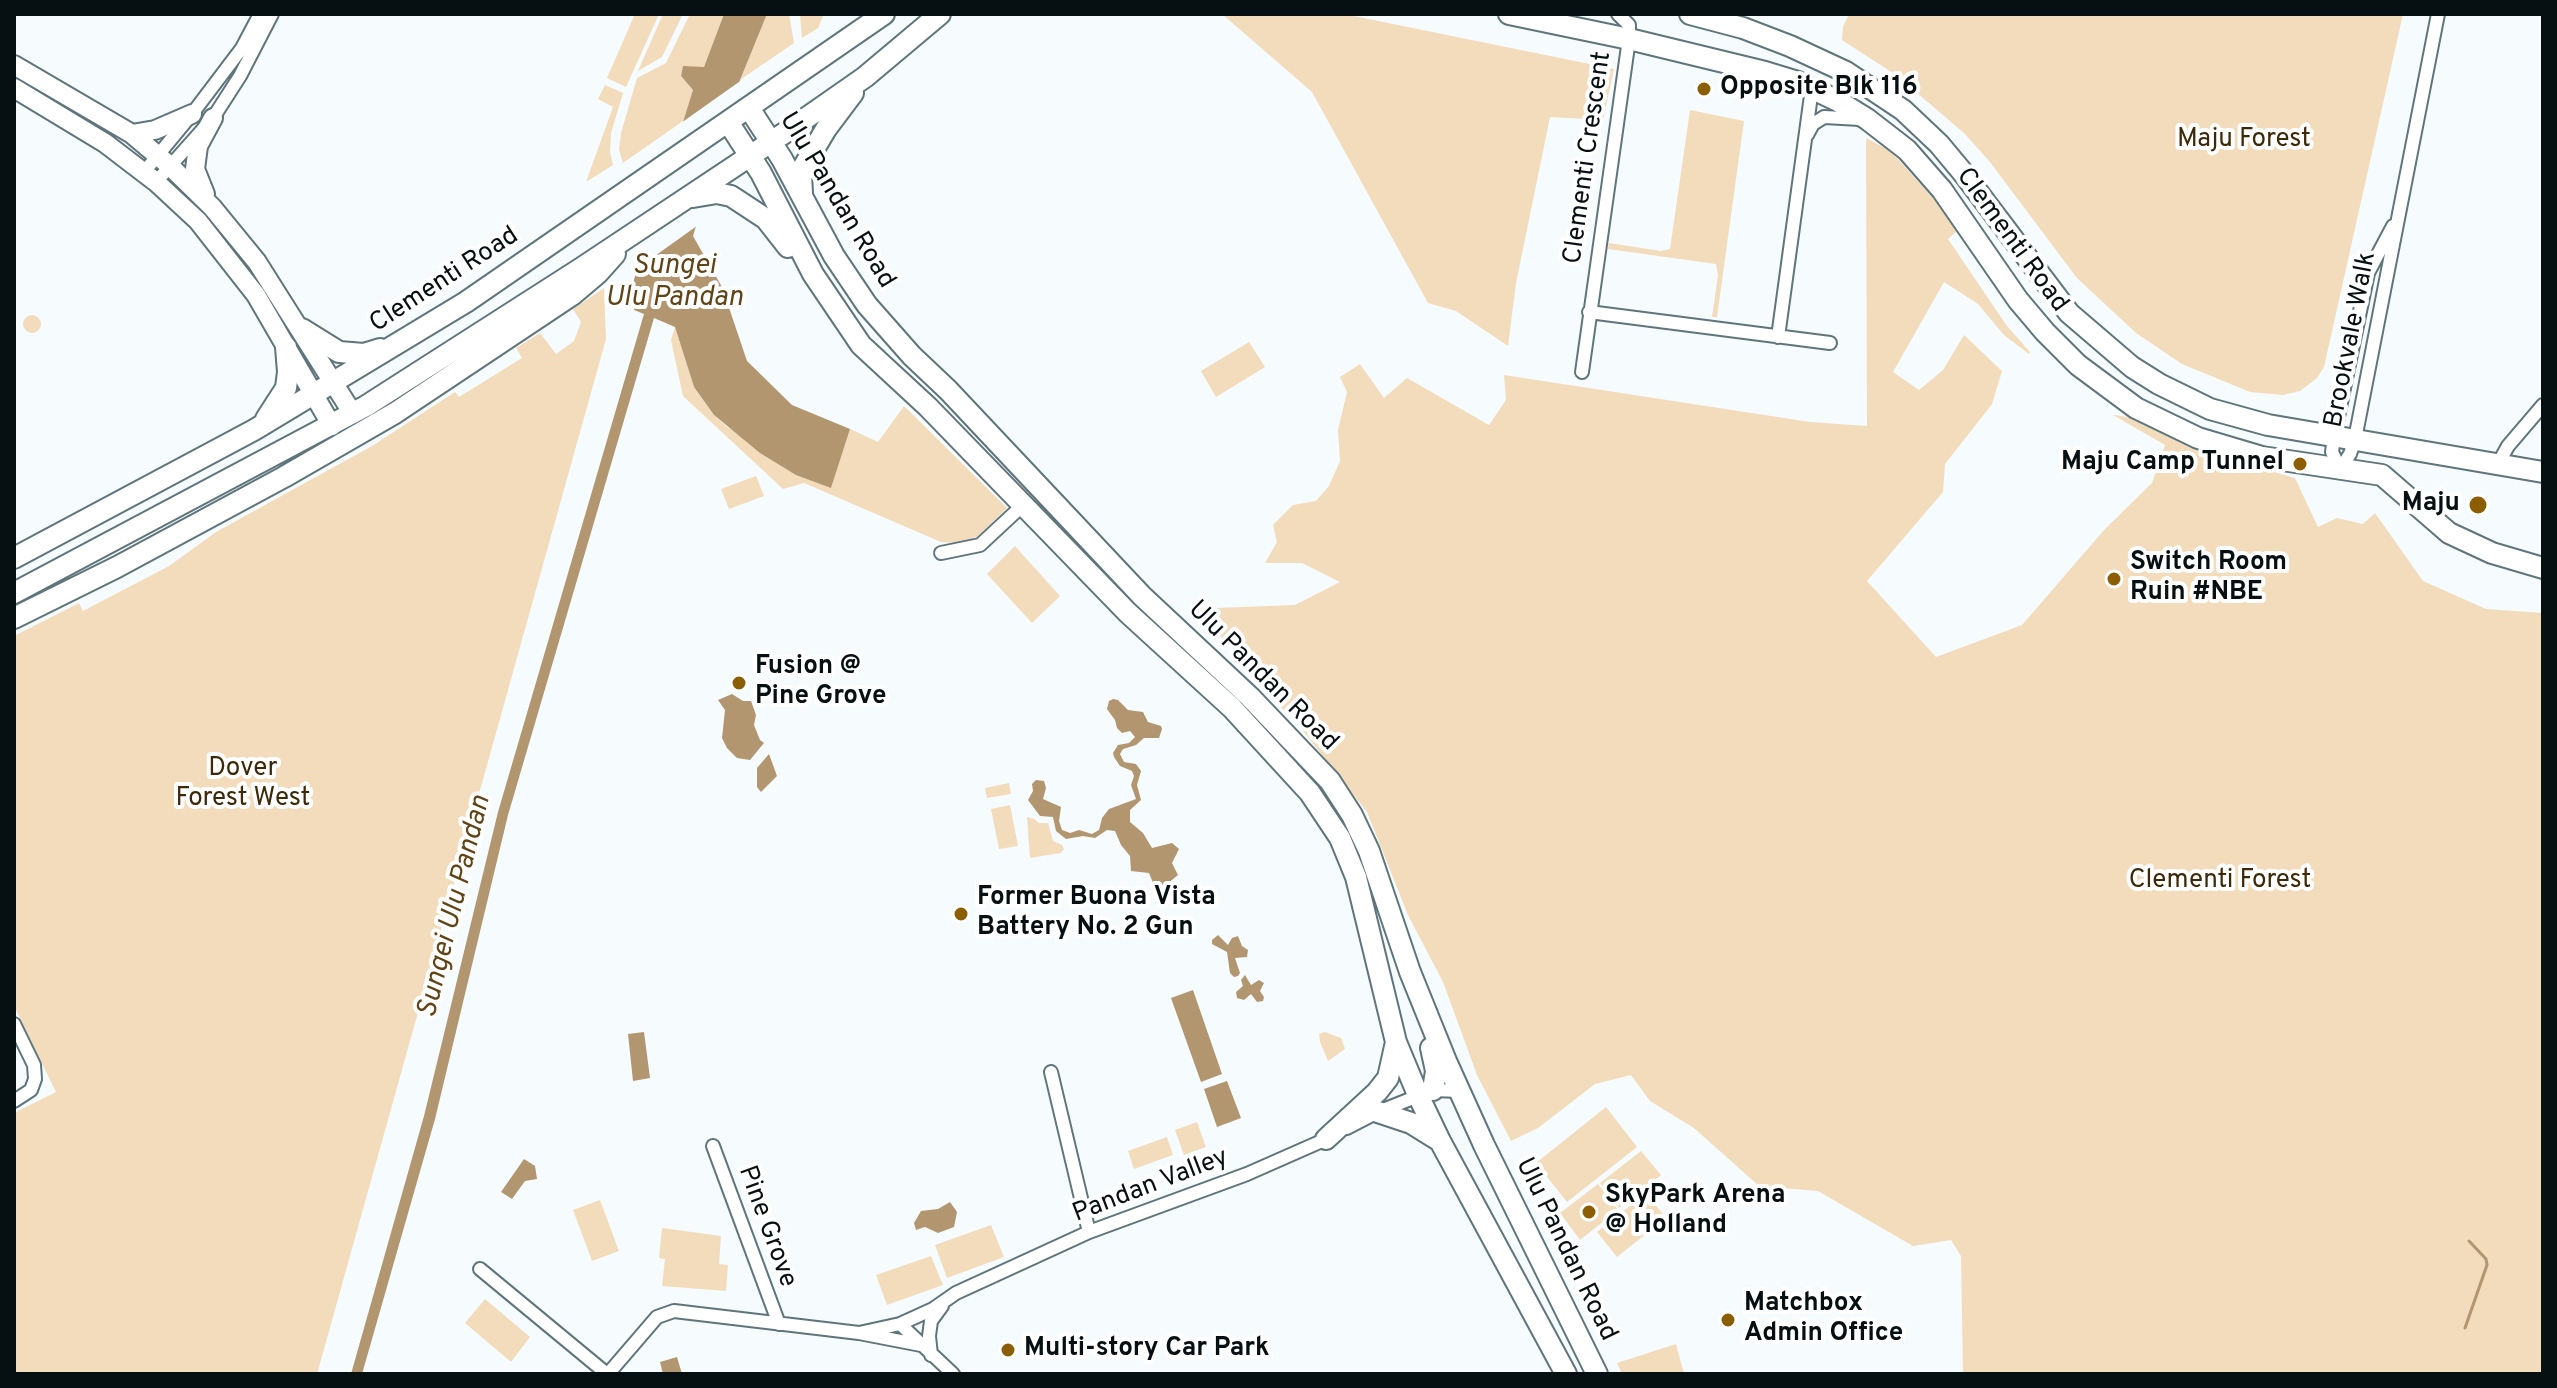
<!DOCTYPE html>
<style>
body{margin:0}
#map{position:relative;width:2557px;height:1388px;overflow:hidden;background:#f6fbfd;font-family:Overpass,sans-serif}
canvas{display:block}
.frame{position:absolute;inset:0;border:16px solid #060f11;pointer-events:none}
</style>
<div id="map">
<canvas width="2557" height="1388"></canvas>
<div class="frame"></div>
</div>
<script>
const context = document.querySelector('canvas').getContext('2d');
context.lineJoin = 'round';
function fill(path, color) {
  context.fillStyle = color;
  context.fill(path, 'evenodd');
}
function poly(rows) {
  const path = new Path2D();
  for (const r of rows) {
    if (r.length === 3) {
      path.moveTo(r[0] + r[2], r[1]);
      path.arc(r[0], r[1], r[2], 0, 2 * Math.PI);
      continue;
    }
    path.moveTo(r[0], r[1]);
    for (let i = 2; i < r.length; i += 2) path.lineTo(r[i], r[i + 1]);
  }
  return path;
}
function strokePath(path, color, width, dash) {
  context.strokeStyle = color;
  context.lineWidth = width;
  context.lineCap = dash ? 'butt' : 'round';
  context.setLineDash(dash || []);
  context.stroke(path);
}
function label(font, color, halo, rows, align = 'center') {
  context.font = font + ' Overpass,sans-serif';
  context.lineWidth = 8;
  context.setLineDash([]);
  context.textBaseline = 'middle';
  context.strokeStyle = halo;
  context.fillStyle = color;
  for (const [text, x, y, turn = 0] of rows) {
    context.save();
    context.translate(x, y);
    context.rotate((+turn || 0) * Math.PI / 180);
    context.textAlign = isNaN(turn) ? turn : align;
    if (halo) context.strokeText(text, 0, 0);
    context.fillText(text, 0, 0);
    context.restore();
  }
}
const green = poly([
 [635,14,659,14,626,87,607,78],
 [663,14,683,14,662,57,638,71],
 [690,14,724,14,704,67,683,67,681,76,693,90,686,119,623,163,619,150,621,133,637,78,666,63],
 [767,14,789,14,794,43,740,80],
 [800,14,824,14,818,28,802,38],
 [1222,14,1344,14,1614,69,1603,120,1550,117,1516,283,1508,346,1456,311,1428,303,1312,92],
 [1849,14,2403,14,2324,367,2317,378,2300,391,2283,395,2250,392,2182,364,2136,333,2077,278,1990,162,1964,133,1896,75,1842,40,1843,27],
 [605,85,623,93,611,133,610,152,613,165,586,182,613,107,598,99],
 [1690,110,1744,121,1717,317,1712,317,1718,275,1716,264,1608,249,1609,243,1661,251,1670,249],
 [1866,138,1885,148,1897,158,1938,204,1957,231,1948,239,2007,326,2030,352,2029,354,2004,335,1978,304,1944,282,1893,372,1919,390,1943,370,1964,335,2002,371,1992,404,1945,464,1943,492,1867,581,1936,657,2022,625,2105,529,2152,483,2165,445,2113,415,2116,415,2130,418,2193,449,2295,478,2318,527,2337,518,2363,524,2375,513,2423,581,2486,609,2543,613,2543,1374,1963,1374,1961,1256,1951,1240,1913,1246,1818,1191,1759,1186,1694,1128,1650,1101,1631,1075,1595,1084,1538,1128,1511,1141,1477,1075,1443,982,1408,915,1367,812,1296,722,1256,683,1263,675,1190,609,1295,605,1340,582,1302,563,1265,563,1277,542,1273,525,1293,505,1316,501,1329,486,1340,461,1338,430,1347,392,1340,377,1360,364,1384,398,1407,378,1489,425,1506,400,1504,375,1810,422,1867,426],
 [604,288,606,339,317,1374,14,1374,14,1113,56,1092,14,1006,14,636,79,603,83,611,169,566,216,532,372,446,455,392,459,397,522,358,516,348,540,333,556,354,574,341,581,322,573,309],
 [32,324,9],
 [675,327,694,387,714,415,727,427,831,487,850,429,878,442,904,406,1007,508,978,536,961,543,941,542,804,483,783,489,683,396,671,340],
 [1249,342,1265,367,1216,397,1201,371],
 [756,476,764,496,729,509,721,489],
 [1015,546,1060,596,1032,623,987,574],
 [1009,783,1011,794,987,798,985,788],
 [1010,805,1018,846,999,849,991,809],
 [1027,817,1034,819,1039,823,1048,823,1053,841,1062,845,1064,849,1061,853,1030,858],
 [1325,1032,1341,1038,1345,1049,1328,1061,1320,1042,1319,1034],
 [1606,1107,1637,1147,1567,1202,1536,1163],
 [1197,1122,1206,1147,1184,1155,1175,1130],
 [1167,1137,1173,1155,1134,1169,1128,1151],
 [1641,1151,1661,1175,1619,1208,1600,1183],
 [1598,1184,1618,1210,1580,1240,1560,1213],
 [1646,1193,1666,1218,1617,1257,1597,1232],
 [600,1200,619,1251,592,1261,573,1210],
 [991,1225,1004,1257,947,1278,935,1245],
 [662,1228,721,1236,719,1264,728,1265,726,1291,662,1286,665,1259,659,1258],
 [931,1256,943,1285,887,1305,876,1275],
 [485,1299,530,1337,511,1362,465,1323],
 [1676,1344,1684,1374,1622,1374,1617,1363]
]);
const water = poly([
 [724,14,767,14,740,80,693,236,722,287,747,361,792,405,850,429,831,488,796,475,760,453,714,415,694,387,675,327,654,318,508,815,435,1119,362,1374,351,1374,424,1116,498,812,644,314,634,310,636,294,633,283,693,90,681,76,683,66,704,67],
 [732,694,743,701,751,701,756,715,754,725,760,740,764,743,750,760,737,758,727,748,722,738,725,710,718,700],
 [1113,699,1118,700,1128,710,1143,712,1148,722,1161,726,1162,729,1159,738,1144,738,1136,745,1123,749,1120,754,1124,762,1136,764,1141,771,1137,785,1141,800,1130,810,1130,822,1143,833,1152,848,1172,843,1179,849,1172,863,1178,875,1161,889,1154,885,1149,873,1131,871,1130,856,1121,845,1115,831,1107,830,1095,838,1083,836,1066,839,1056,831,1053,817,1040,816,1028,800,1033,791,1032,784,1036,780,1044,781,1046,788,1043,799,1061,807,1059,821,1062,830,1070,833,1079,830,1092,834,1099,830,1102,818,1109,809,1136,799,1131,785,1134,776,1132,771,1120,766,1114,757,1113,753,1118,745,1129,743,1135,737,1130,731,1122,733,1117,728,1115,720,1107,709,1109,701],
 [769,754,777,776,761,792,757,787,757,768],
 [1218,935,1228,945,1232,938,1238,936,1242,946,1248,950,1247,957,1235,958,1240,973,1238,976,1234,977,1230,973,1227,952,1212,944,1212,940],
 [1245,975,1251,985,1259,980,1264,983,1260,991,1264,997,1263,1001,1257,1002,1251,994,1244,1000,1237,998,1236,992,1243,986,1241,980],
 [1193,990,1222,1074,1201,1082,1171,998],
 [644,1032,650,1078,633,1081,628,1034],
 [1227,1081,1241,1118,1217,1127,1204,1089],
 [524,1159,535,1166,537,1179,525,1181,512,1199,501,1192],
 [950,1202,957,1212,954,1227,938,1233,925,1227,916,1230,914,1223,921,1211,938,1209],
 [677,1357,682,1374,663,1374,660,1362]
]);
const pier = poly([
 [746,77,701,223,638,268,637,257,681,123]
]);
const stream = poly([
 [2465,1328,2487,1265,2486,1259,2469,1241]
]);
const minor = poly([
 [1807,135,1813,124,1824,117,1860,119],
 [144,172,192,114,242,48,260,14],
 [156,182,213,118,240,76,272,14],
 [1589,312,1830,343],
 [1778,337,1812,88],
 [1582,372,1629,39,1629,25,1618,14],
 [2498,464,2508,446,2543,405],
 [2340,469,2350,454,2355,439,2438,14],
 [2340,469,2332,452,2334,436,2368,273,2393,226],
 [941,553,980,545,1023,505],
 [14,1024,34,1065,35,1079,31,1090,14,1101],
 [1051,1072,1089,1232],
 [1347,1128,1378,1112,1433,1090,1460,1091],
 [713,1146,779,1324],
 [480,1269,607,1374],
 [900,1324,953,1374],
 [859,1333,900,1324,933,1309,956,1293,1089,1232,1247,1174,1331,1137],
 [931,1355,929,1336,931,1321,942,1306],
 [608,1374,657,1317,674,1311,859,1333,921,1345]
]);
const secondary = poly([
 [14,65,132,134,170,166,212,207,257,262,353,414],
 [14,88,105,143,156,182,198,221,256,295,332,426],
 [132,134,155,130,192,114],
 [205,194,195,169,198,146,213,118]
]);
const primary = poly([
 [1509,14,1629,39,1765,72,1798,82,1838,101,1867,119,1907,150,1942,190,2018,300,2045,332,2078,365,2136,408,2198,438,2262,457,2382,475,2449,533,2492,553,2543,568],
 [1690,14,1743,28,1790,46,1846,72,1903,110,1939,144,1964,174,2069,313,2132,367,2159,384,2210,409,2268,425,2543,472],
 [749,108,782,159,834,256,867,305,912,356,948,390,1142,596,1250,697,1330,781,1352,815,1369,851,1410,972,1446,1061,1484,1145,1597,1374],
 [728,122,761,173,813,274,861,345,928,407,1128,613,1232,708,1310,793,1340,838,1356,877,1396,1042,1418,1095,1440,1141,1566,1374],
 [802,193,801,174,804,166,826,129,853,93],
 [693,197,717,193,731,196,766,219,788,247],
 [302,329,339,352,364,354,380,349],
 [266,419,286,388,288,372,286,347],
 [14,558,254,430,466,302,884,14],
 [14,593,366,406,580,269,789,130,865,77,940,14],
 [14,618,117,567,284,477,395,413,572,295,598,273,615,254],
 [1431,1048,1436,1071,1433,1090],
 [1378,1112,1411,1123,1440,1141],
 [1326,1139,1377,1092,1388,1078,1396,1042]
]);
const markers = [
 [1704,89,8,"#8c5e03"],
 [2300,464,8,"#8c5e03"],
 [2478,505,10,"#8c5e03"],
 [2114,579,8,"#8c5e03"],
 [739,683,8,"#8c5e03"],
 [961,914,8,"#8c5e03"],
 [1589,1212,8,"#8c5e03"],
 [1728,1320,8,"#8c5e03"],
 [1008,1350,8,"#8c5e03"]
];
const poiNames = [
 ["Opposite Blk 116",1720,89],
 ["Maju Camp Tunnel",2284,464,"right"],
 ["Maju",2460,505,"right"],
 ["Switch Room",2130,564],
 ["Ruin #NBE",2130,594],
 ["Fusion @",755,668],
 ["Pine Grove",755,698],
 ["Former Buona Vista",977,899],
 ["Battery No. 2 Gun",977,929],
 ["SkyPark Arena",1605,1197],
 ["@ Holland",1605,1227],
 ["Matchbox",1744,1305],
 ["Admin Office",1744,1335],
 ["Multi-story Car Park",1024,1350]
];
const parkNames = [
 ["Maju Forest",2244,141],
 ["Dover",243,770],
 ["Forest West",243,800],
 ["Clementi Forest",2220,882]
];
const streetNames = [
 ["Clementi Crescent",1589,158,-82],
 ["Ulu Pandan Road",836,201,59],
 ["Clementi Road",2011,241,54],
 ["Clementi Road",445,281,-33],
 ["Brookvale Walk",2352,340,-79],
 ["Ulu Pandan Road",1262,677,45],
 ["Pandan Valley",1151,1187,-21],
 ["Pine Grove",766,1227,70],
 ["Ulu Pandan Road",1565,1250,64]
];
const waterNames = [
 ["Sungei",674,267],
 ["Ulu Pandan",674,299],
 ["Sungei Ulu Pandan",456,907,-76]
];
fill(green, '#f3dcbc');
fill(water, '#b19670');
fill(pier, '#f6fbfd');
strokePath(stream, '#b19670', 3);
strokePath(minor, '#5e757b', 16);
strokePath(secondary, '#5e757b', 22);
strokePath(primary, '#5e757b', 24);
strokePath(minor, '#fff', 12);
strokePath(secondary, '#fff', 18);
strokePath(primary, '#fff', 20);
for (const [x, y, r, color] of markers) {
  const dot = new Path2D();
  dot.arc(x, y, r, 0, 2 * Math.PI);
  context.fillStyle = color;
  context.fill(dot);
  strokePath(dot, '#fff', 3);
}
label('bold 26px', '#060f11', '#fff', poiNames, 'left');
label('26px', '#3d2807', '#fff', parkNames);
label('26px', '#060f11', '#fff', streetNames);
label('italic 28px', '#614416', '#fff', waterNames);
</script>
